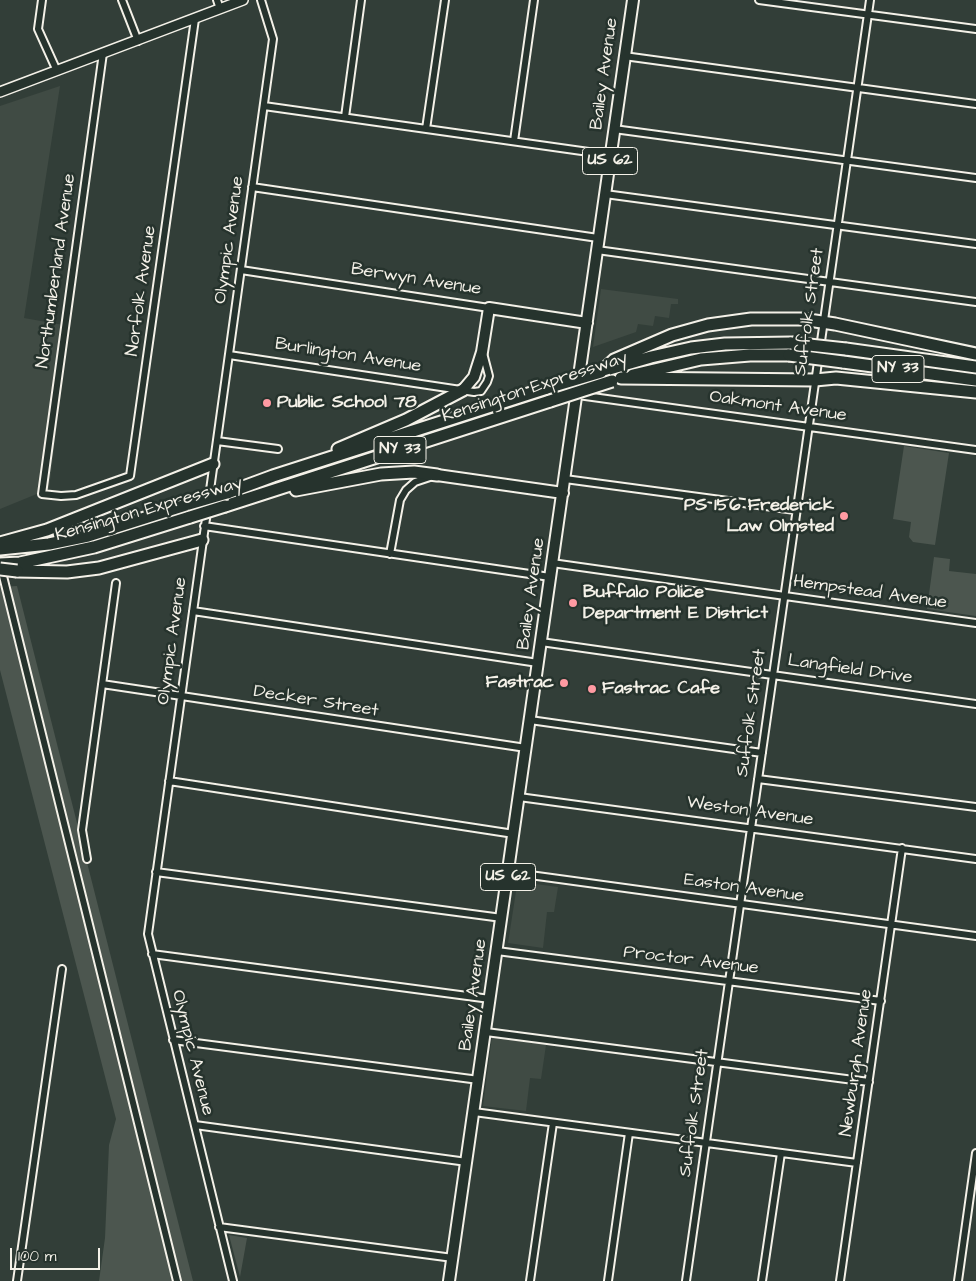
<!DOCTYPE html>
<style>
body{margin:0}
#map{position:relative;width:976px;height:1281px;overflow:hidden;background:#323e38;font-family:"Architects Daughter",sans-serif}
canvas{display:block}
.scale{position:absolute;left:10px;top:1248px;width:90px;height:22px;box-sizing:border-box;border:2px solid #f4f1e8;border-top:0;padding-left:6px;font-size:15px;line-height:18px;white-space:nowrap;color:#f4f1e8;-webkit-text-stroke:4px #26332d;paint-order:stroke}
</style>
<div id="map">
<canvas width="976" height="1281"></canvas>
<div class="scale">100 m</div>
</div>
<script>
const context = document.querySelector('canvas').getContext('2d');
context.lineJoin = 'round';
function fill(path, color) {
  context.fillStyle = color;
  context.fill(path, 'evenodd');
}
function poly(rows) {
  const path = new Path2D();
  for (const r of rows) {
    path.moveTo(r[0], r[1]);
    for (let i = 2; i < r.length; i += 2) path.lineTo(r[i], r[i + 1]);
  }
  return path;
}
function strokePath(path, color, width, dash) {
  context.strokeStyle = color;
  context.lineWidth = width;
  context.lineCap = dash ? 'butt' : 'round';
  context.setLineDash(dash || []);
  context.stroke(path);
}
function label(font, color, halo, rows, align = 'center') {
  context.font = font + ' "Architects Daughter",sans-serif';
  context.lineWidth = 5;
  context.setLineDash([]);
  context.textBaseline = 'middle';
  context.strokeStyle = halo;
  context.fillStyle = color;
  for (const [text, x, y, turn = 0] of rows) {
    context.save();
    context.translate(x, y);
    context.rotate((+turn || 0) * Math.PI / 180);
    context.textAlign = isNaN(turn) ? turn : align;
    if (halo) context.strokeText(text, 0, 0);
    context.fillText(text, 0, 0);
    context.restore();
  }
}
const built = poly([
 [60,86,24,318,69,326,49,489,0,509,0,106],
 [601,289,678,299,678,304,671,304,669,318,655,316,653,326,638,324,636,332,593,347],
 [521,882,558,887,554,912,547,912,543,948,508,943,517,885],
 [492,1037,546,1045,541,1079,530,1078,526,1111,483,1106]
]);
const green = poly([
 [904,446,949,453,935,545,913,542,909,537,911,522,893,519],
 [934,557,950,559,949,571,976,574,976,616,927,609],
 [17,586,193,1281,99,1281,105,1238,109,1145,116,1119,0,670,0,587],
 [229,1235,247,1238,240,1277]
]);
const street = poly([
 [42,0,38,29,57,71],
 [122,0,138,41],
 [217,0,220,9],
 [759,0,976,29],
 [103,53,42,494,61,496,76,495,130,476,195,19],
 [624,56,976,104],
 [264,106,610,155],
 [345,117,361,0],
 [426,129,445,0],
 [614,129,976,178],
 [514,141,534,0],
 [252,187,598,238],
 [605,194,976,244],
 [597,250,976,302],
 [241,270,489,308],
 [229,355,474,392,481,391,487,382,489,376,483,353],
 [578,395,976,450],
 [217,441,278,449],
 [565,479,795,510],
 [204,526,550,577],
 [390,554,400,500,406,490,415,482,430,477],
 [552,563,976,623],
 [1,568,177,1281],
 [193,611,538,663],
 [541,642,976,704],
 [102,684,526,748],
 [530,720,762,753],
 [758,779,976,807],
 [169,781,514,834],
 [519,797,976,859],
 [87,859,82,830,116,583],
 [156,872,502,918],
 [508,872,976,936],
 [497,951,881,1001],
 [152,954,490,999],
 [486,1032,869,1082],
 [173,1040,479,1080],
 [474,1112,857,1163],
 [195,1125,467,1162],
 [219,1227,453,1258],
 [17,1281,62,969],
 [233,1281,148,934,273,39,261,0],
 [530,1281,553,1123],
 [608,1281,629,1133],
 [686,1281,870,0],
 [762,1281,781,1153],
 [840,1281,902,848],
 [958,1281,976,1153]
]);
const secondary = poly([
 [0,92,243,0]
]);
const primary = poly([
 [463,390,474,377,482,352,489,308,587,323],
 [437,475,563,493],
 [449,1281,633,0]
]);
const highway = poly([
 [846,349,976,367],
 [843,362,976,380],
 [606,370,651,357,691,348,725,344,791,343],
 [601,372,614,360,672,335,708,325,751,319,802,319,835,324,976,354],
 [633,375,701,359,750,355,789,355],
 [621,378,815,380,836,378,976,392],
 [338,449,406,420,463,390],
 [296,490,381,474,414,472,437,475],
 [227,493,273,476,547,388],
 [225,506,550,401],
 [0,543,47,530,213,464],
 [0,549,49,544,88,536,189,504],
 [0,564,20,563,94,547,190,517],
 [17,571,67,572,99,568,202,540]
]);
const highwayBridge = poly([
 [791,343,846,349],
 [789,355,843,362],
 [547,388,601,372],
 [550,401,612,381],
 [189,504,227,493],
 [190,517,225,506],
 [0,569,17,571]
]);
const markers = [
 [267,403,5,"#ff9aa2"],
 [844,516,5,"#ff9aa2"],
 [573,603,5,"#ff9aa2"],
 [564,683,5,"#ff9aa2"],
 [592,689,5,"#ff9aa2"]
];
const shields = [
 [610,161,55],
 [898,369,52],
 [400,450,52],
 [508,877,55]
];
const shieldNames = [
 ["US 62",610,161],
 ["NY 33",898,369],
 ["NY 33",400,450],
 ["US 62",508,877]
];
const streetNames = [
 ["Bailey Avenue",605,74,-82],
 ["Olympic Avenue",230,240,-82],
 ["Northumberland Avenue",57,271,-82],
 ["Berwyn Avenue",416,280,9],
 ["Norfolk Avenue",142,291,-82],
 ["Suffolk Street",810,312,-82],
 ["Burlington Avenue",348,356,9],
 ["Kensington Expressway",535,388,-18],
 ["Oakmont Avenue",778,407,8],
 ["Kensington Expressway",149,510,-16],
 ["Hempstead Avenue",870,593,8],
 ["Bailey Avenue",532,594,-82],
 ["Olympic Avenue",173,641,-82],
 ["Langfield Drive",850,670,8],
 ["Decker Street",316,702,9],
 ["Suffolk Street",752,713,-82],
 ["Weston Avenue",750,812,8],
 ["Easton Avenue",744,889,8],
 ["Proctor Avenue",691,961,7],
 ["Bailey Avenue",474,995,-82],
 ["Olympic Avenue",192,1053,76],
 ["Newburgh Avenue",857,1063,-82],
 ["Suffolk Street",695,1113,-82]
];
const poiNames = [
 ["Public School 78",277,403],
 ["PS 156 Frederick",834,506,"right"],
 ["Law Olmsted",834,527,"right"],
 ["Buffalo Police",583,593],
 ["Department E District",583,614],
 ["Fastrac",554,683,"right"],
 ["Fastrac Cafe",602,689]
];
fill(built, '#404b44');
fill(green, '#4c564f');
strokePath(street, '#f4f1e8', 10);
strokePath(secondary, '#f4f1e8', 12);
strokePath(primary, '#f4f1e8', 14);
strokePath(highway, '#f4f1e8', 15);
strokePath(street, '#26332d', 6);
strokePath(secondary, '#26332d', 9);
strokePath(primary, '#26332d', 10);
strokePath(highway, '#26332d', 11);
strokePath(highwayBridge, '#f4f1e8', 15, []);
strokePath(highwayBridge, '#26332d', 11);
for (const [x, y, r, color] of markers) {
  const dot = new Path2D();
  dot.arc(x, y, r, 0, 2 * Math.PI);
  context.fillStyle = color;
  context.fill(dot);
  strokePath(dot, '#26332d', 2);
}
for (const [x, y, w] of shields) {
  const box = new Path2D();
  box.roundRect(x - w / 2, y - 13.5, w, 27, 4);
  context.fillStyle = '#26332d';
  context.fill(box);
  strokePath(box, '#f4f1e8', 1);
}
label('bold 16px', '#f4f1e8', null, shieldNames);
label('18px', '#f4f1e8', '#26332d', streetNames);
label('bold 18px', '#f4f1e8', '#26332d', poiNames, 'left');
</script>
